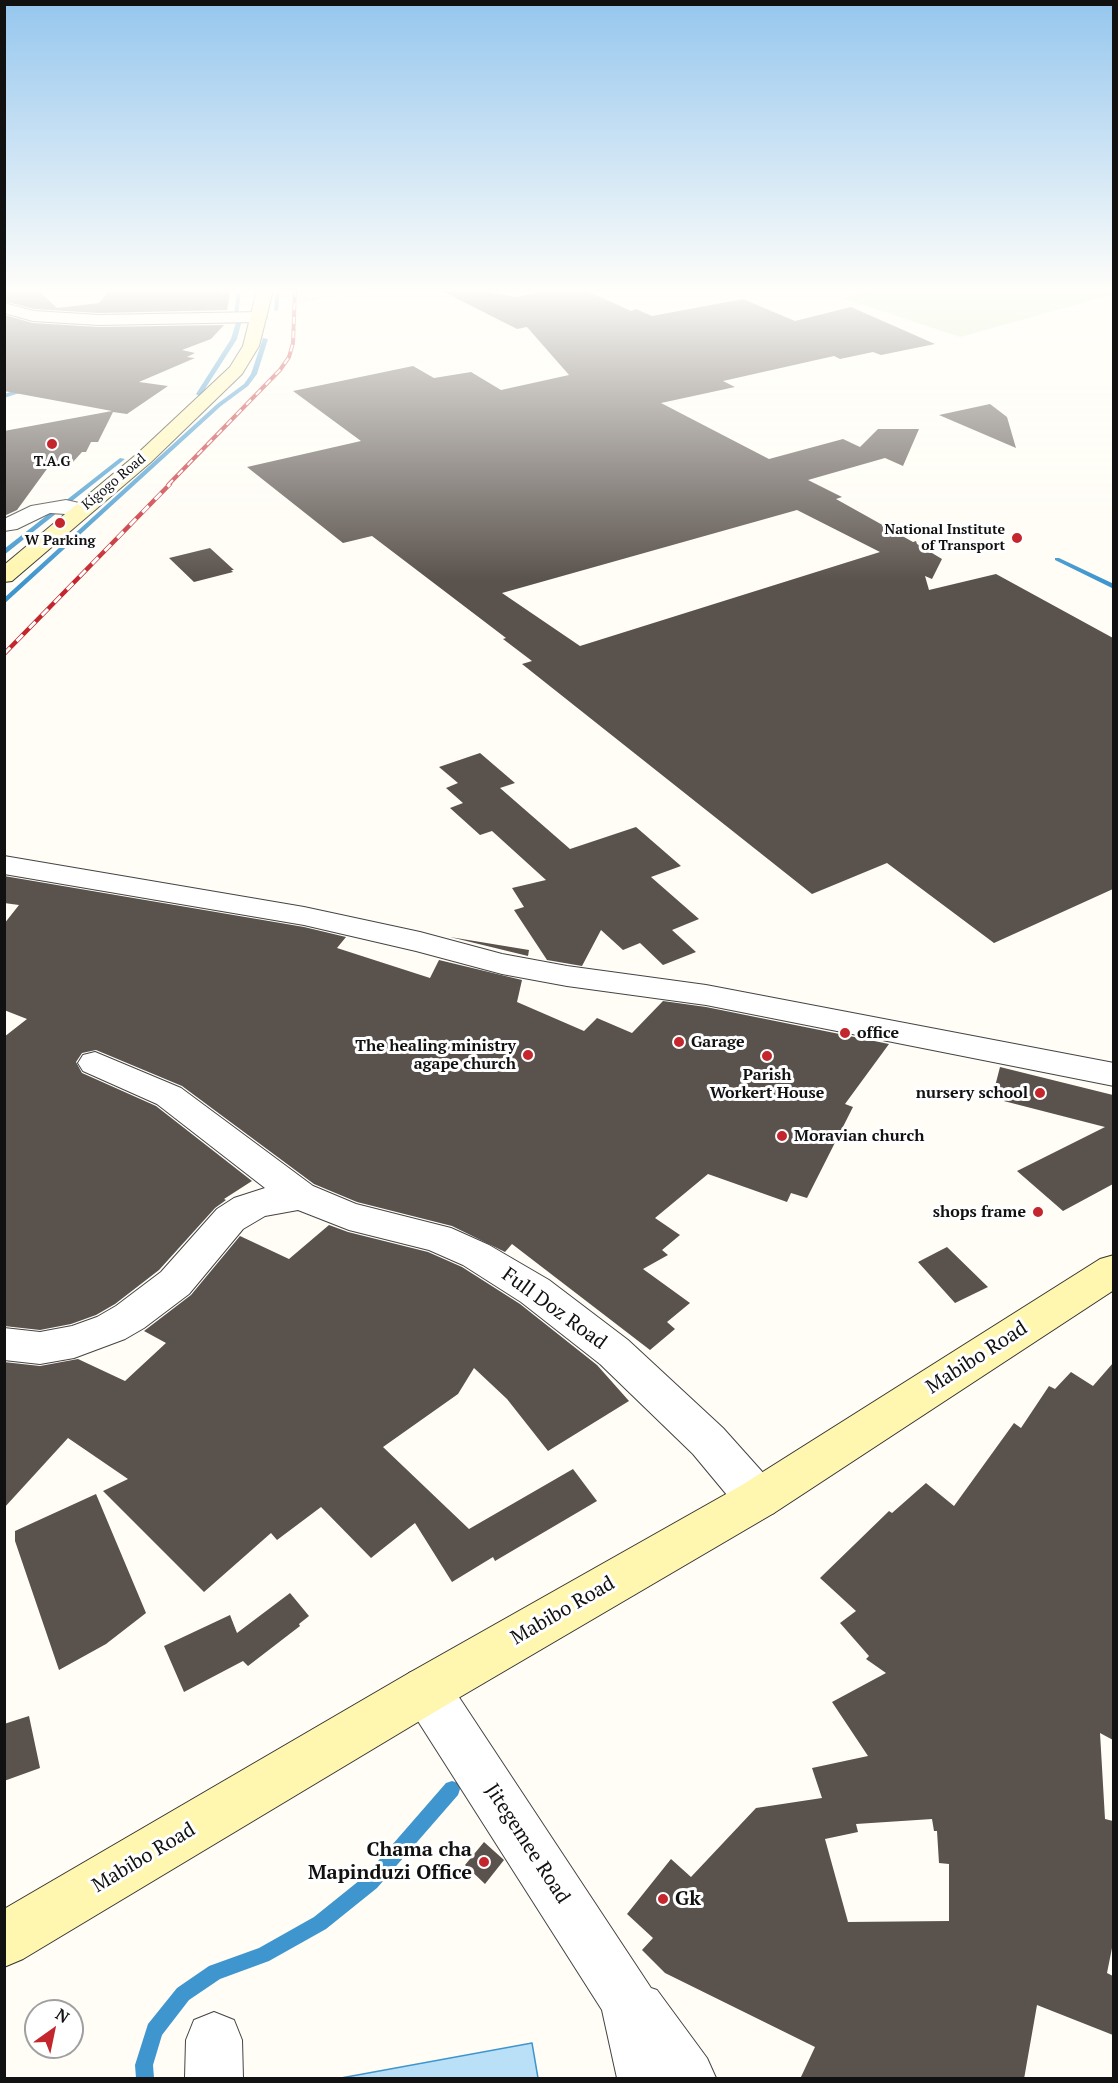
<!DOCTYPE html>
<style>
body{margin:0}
#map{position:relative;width:1118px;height:2083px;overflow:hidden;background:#fffdf5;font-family:"PT Serif",serif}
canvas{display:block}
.frame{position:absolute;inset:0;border:6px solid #111;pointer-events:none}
.north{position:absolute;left:24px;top:1999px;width:60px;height:60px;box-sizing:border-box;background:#fff;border:2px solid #a0a0a0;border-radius:50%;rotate:33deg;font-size:16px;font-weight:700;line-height:24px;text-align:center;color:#111}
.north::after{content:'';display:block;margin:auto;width:21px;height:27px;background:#c4262e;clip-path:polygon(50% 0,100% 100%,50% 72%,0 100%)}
</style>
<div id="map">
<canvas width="1118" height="2083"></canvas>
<div class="frame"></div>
<div class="north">N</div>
</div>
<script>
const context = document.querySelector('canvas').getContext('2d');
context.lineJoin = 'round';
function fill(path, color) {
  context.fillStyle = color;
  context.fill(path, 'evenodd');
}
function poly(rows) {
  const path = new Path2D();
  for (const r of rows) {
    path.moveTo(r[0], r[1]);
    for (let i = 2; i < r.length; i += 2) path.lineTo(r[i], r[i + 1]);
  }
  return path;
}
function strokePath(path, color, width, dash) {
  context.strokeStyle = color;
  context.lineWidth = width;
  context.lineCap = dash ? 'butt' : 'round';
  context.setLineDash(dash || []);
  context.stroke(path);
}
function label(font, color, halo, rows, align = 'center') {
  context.font = font + ' "PT Serif",serif';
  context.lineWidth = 6;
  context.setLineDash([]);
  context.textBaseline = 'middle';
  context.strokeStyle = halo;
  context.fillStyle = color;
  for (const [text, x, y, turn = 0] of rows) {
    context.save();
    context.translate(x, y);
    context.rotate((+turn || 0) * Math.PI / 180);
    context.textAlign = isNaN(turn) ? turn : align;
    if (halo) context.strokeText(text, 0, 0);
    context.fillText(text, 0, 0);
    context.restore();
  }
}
const industrial = poly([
 [295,290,374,290,293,304]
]);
const green = poly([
 [873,290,1113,290,1114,294,960,337,843,298]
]);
const water = poly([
 [532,2043,538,2078,341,2078,532,2043]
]);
const stream = poly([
 [237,290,241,290,238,317,236,318,234,317,237,290],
 [276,290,280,290,278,310,276,311,274,310,276,290],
 [237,319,242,320,237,339,201,395,197,395,196,394,231,339,237,319],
 [263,338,268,339,257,374,248,386,221,406,4,604,4,598,217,404,244,384,251,374,263,338],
 [30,386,32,387,32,389,4,398,4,394,30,386],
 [120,458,125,459,4,555,4,549,120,458],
 [1055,558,1059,558,1114,584,1114,589,1055,560,1055,558],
 [452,1781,458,1783,460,1789,458,1795,377,1888,326,1929,269,1961,220,1979,189,2000,162,2035,153,2065,154,2078,136,2078,135,2065,148,2024,177,1988,209,1966,259,1948,314,1917,365,1876,446,1783,452,1781]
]);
const building = poly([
 [4,290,38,290,57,308,99,303,110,290,222,290,222,293,230,293,227,310,99,313,34,309,4,301],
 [440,290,477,290,515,297,553,290,585,290,631,311,636,309,652,316,743,299,795,321,851,307,935,344,881,355,873,352,840,359,834,356,723,381,735,387,661,403,769,459,843,439,860,447,878,429,919,429,903,466,885,458,808,480,842,497,836,499,913,542,916,541,917,544,942,559,932,579,925,576,929,590,996,574,1113,638,1113,889,994,943,887,863,812,894,522,664,532,661,503,639,506,638,372,536,343,543,247,467,361,441,293,391,413,366,434,378,471,372,501,390,569,375,527,327,517,329],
 [797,510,880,552,580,646,502,593],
 [4,315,33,323,99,327,224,325,211,339,182,350,195,353,187,357,195,358,139,382,168,386,127,414,113,412,98,442,91,442,86,452,82,452,73,462,52,462,17,510,4,516,4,431,112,411,4,391],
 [990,404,1007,417,1016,448,939,415],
 [210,548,234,570,231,570,233,572,194,582,169,558],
 [480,753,515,783,500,788,570,849,636,827,681,866,651,877,699,919,672,930,696,952,663,965,640,943,623,950,601,930,582,966,547,960,514,910,524,907,512,888,546,880,492,831,480,835,450,808,463,803,446,788,458,783,439,767],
 [4,876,304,927,346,937,337,948,430,978,439,960,522,980,517,1002,584,1031,597,1018,632,1033,663,1001,706,1007,889,1044,845,1104,853,1107,807,1198,791,1193,787,1202,708,1174,655,1218,680,1235,662,1250,668,1255,643,1269,690,1303,667,1322,675,1329,650,1350,512,1244,505,1252,452,1226,357,1202,314,1184,182,1086,96,1050,82,1053,76,1062,82,1073,156,1106,252,1181,224,1199,226,1200,215,1208,159,1270,115,1304,96,1315,71,1324,40,1330,4,1326,4,1037,27,1019,4,1010,4,924,19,905,4,903],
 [450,937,529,950,528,956],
 [1000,1067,1113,1095,1113,1184,1063,1211,1017,1171,1105,1127,992,1098],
 [329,1225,348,1232,428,1252,462,1267,520,1304,597,1365,629,1401,548,1451,507,1399,474,1368,458,1394,383,1447,469,1529,573,1469,597,1501,495,1561,493,1557,452,1582,415,1523,371,1558,321,1507,277,1540,271,1533,204,1592,103,1491,128,1479,68,1438,4,1508,4,1362,40,1366,78,1359,125,1381,166,1343,144,1331,191,1295,240,1236,289,1259],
 [947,1247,988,1287,955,1303,918,1262],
 [1113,1363,1113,1740,1100,1733,1105,1819,1113,1821,1113,1943,1107,1973,1113,1976,1113,2035,1037,2005,1024,2079,800,2079,815,2047,665,1973,642,1950,653,1938,627,1914,671,1859,691,1877,756,1808,822,1798,812,1768,868,1756,832,1702,886,1673,866,1659,869,1656,840,1623,856,1611,820,1578,889,1511,892,1513,926,1483,954,1506,1014,1423,1021,1428,1049,1386,1055,1389,1071,1372,1093,1386],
 [932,1819,934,1831,937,1831,939,1863,949,1864,949,1921,848,1922,825,1839,858,1832,856,1824],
 [96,1494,146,1613,106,1644,59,1670,15,1541,15,1531],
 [290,1593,309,1616,299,1624,300,1626,248,1666,243,1661,184,1692,164,1646,230,1615,237,1633],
 [29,1716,40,1768,4,1781,4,1724],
 [484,1842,504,1860,485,1884,465,1865]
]);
const minor = poly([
 [4,303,34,311,99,315,259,312,267,317,259,322,99,325,33,321,4,313,4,303],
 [66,500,88,505,91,509,88,513,81,515,50,513,17,529,4,531,4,519,31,506,66,500],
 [4,856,304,907,420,932,502,954,567,966,706,985,1114,1063,1114,1086,706,1005,567,986,502,974,416,951,304,925,4,874,4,856],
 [95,1052,181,1088,313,1186,356,1204,451,1228,489,1245,549,1280,628,1340,723,1428,774,1485,780,1499,774,1513,758,1519,742,1513,693,1454,600,1364,521,1302,463,1265,429,1250,349,1230,298,1210,265,1216,243,1229,189,1294,144,1328,125,1339,74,1358,40,1364,4,1360,4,1328,40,1332,72,1326,97,1317,116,1306,161,1272,217,1209,234,1198,265,1188,157,1104,83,1071,78,1063,83,1055,95,1052],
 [426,1666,443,1673,651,1988,657,1990,707,2058,716,2078,617,2078,602,2010,409,1707,402,1690,409,1673,426,1666],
 [214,2012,234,2020,242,2040,243,2078,185,2078,186,2040,194,2020,214,2012]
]);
const secondary = poly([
 [257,290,273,290,259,346,242,374,151,462,12,581,4,582,4,565,137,454,230,367,243,346,257,290],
 [1114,1255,1114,1290,774,1513,443,1707,23,1959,4,1967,4,1909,409,1673,742,1485,1100,1259,1114,1255]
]);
const railFar1 = poly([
 [168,485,280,370,289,357,293,343,295,290]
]);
const rail = poly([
 [4,654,170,484]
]);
const markers = [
 [52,444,6,"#c4262e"],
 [60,523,6,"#c4262e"],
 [1017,538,6,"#c4262e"],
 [845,1033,6,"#c4262e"],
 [679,1042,6,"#c4262e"],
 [528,1055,6,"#c4262e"],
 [767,1056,6,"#c4262e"],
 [1040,1093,6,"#c4262e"],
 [782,1136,6,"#c4262e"],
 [1038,1212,6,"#c4262e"],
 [484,1862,6,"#c4262e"],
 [663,1899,6,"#c4262e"]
];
const farPoinames = [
 ["T.A.G",52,462],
 ["National Institute",1005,530,"right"],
 ["of Transport",1005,546,"right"],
 ["W Parking",60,541]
];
const farStreetnames = [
 ["Kigogo Road",114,482,-40]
];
const poiNames = [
 ["office",857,1033],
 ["Garage",691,1042],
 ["The healing ministry",516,1046,"right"],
 ["agape church",516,1064,"right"],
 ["Parish",767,1075,"center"],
 ["Workert House",767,1093,"center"],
 ["nursery school",1028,1093,"right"],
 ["Moravian church",794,1136],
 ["shops frame",1026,1212,"right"]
];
const nearStreetnames = [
 ["Full Doz Road",554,1309,36],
 ["Mabibo Road",977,1358,-33],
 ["Mabibo Road",563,1611,-30],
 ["Jitegemee Road",527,1844,57],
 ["Mabibo Road",144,1858,-31]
];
const nearPoinames = [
 ["Chama cha",472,1850],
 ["Mapinduzi Office",472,1873],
 ["Gk",675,1899,"left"]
];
fill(industrial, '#eee6ef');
fill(green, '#d5ebbd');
fill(water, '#b9e0f7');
strokePath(water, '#3f96cf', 1.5);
fill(stream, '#3f96cf');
fill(building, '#5a524d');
strokePath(minor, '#444', 2);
strokePath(secondary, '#333', 2);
fill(minor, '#fff');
fill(secondary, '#fff6b0');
strokePath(railFar1, '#c4262e', 4);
strokePath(rail, '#c4262e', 4.5);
strokePath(railFar1, '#fff', 2, [7]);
strokePath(rail, '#fff', 3, [9]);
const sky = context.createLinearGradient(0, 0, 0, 581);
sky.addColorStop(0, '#95c6ee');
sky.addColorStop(0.5, '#fffefa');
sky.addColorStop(1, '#fffefa00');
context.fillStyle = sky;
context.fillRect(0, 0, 1118, 581);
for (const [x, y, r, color] of markers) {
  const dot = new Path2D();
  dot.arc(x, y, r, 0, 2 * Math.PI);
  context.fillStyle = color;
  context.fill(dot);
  strokePath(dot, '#fff', 2);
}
label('bold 14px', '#111', '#fff', farPoinames);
label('14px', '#111', '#fff', farStreetnames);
label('bold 16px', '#111', '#fff', poiNames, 'left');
label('20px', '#111', '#fff', nearStreetnames);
label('bold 20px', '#111', '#fff', nearPoinames, 'right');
</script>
